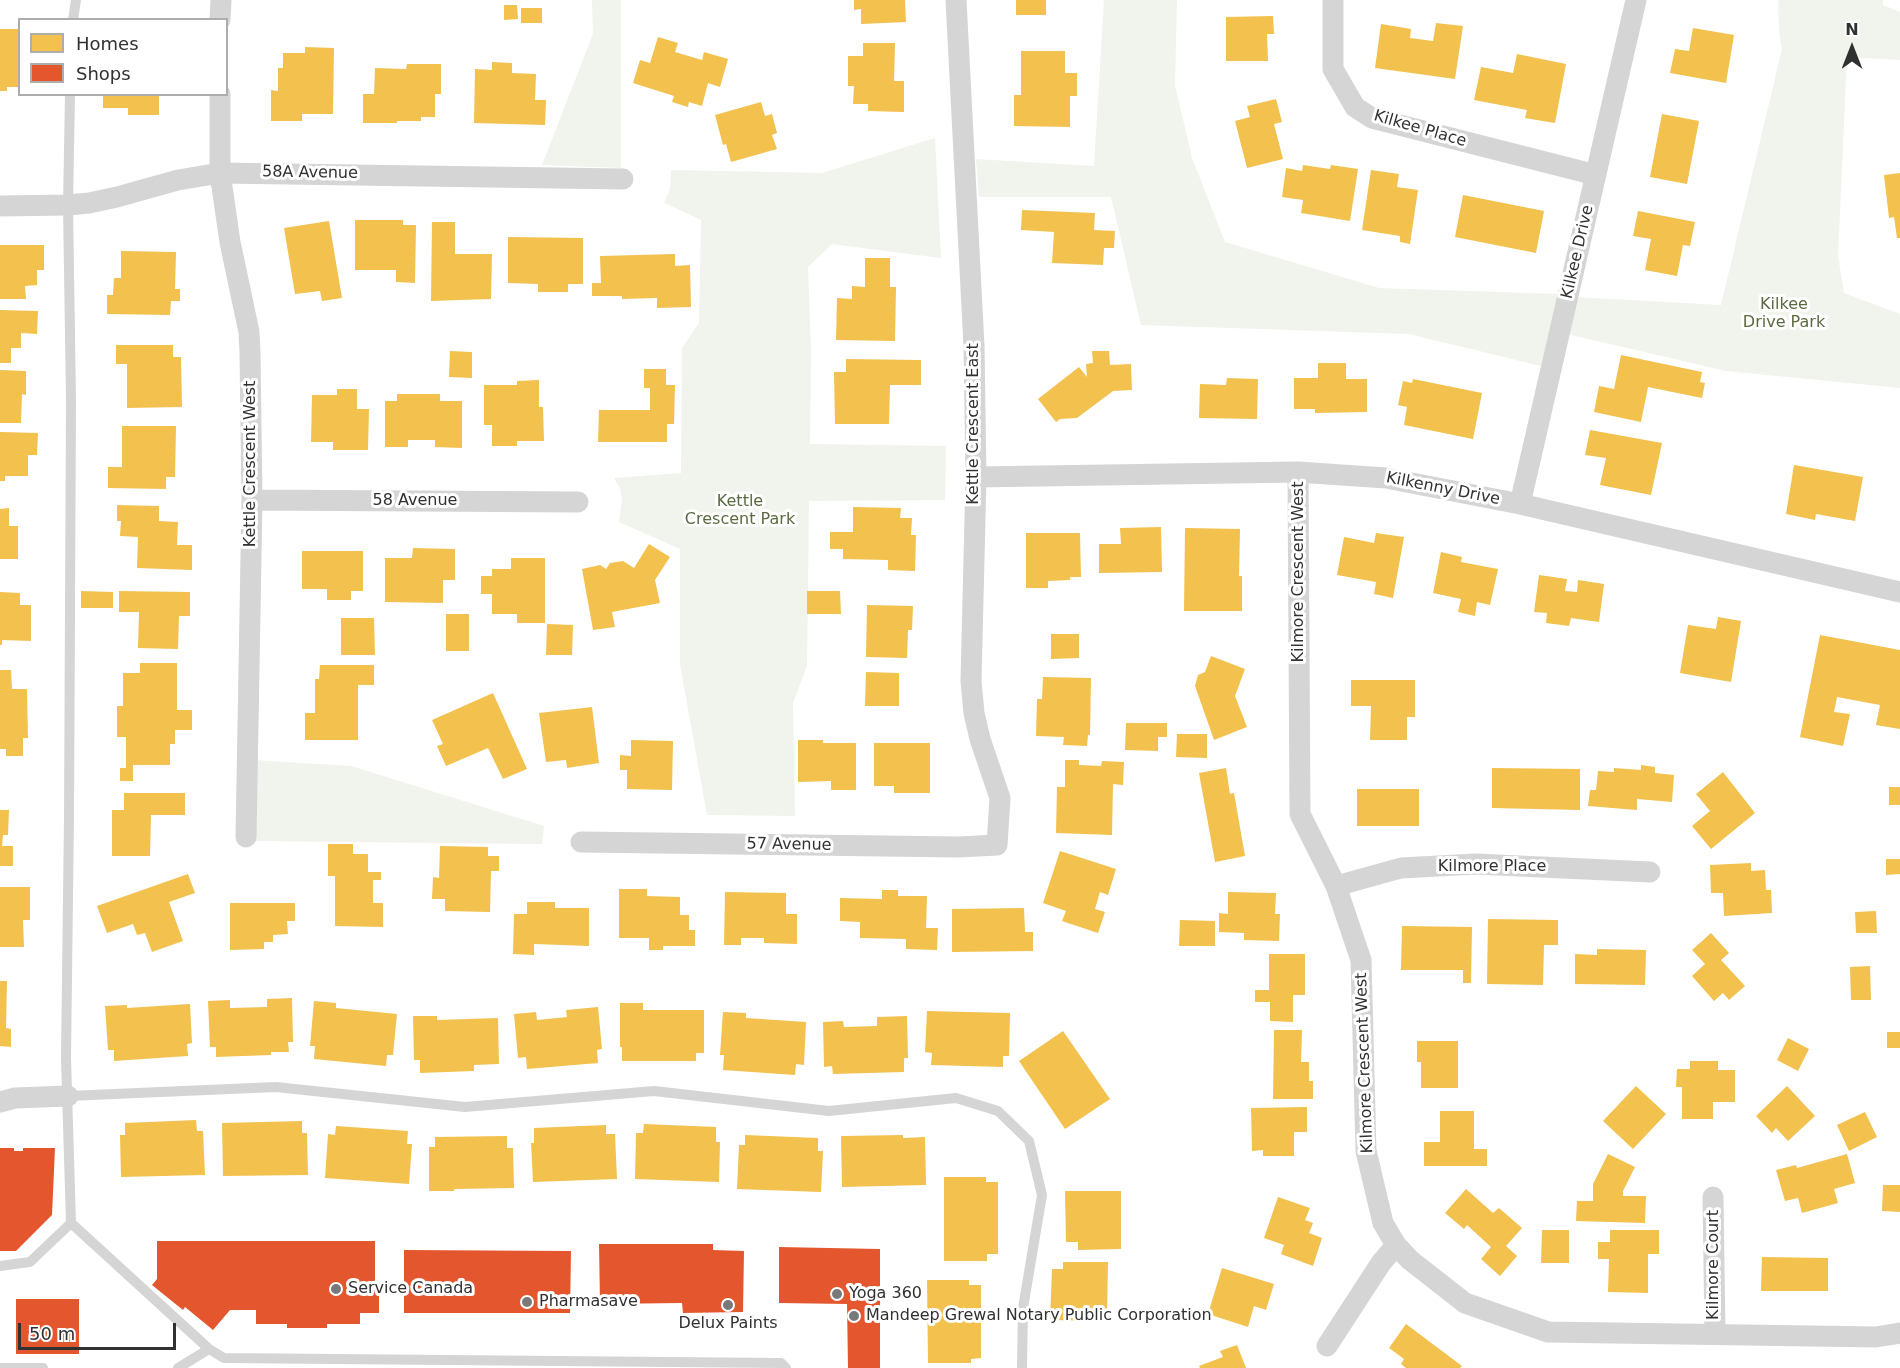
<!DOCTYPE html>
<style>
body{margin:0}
#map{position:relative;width:1900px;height:1368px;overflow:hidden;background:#fff;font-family:"DejaVu Sans",sans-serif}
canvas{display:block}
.legend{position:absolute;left:18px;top:18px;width:210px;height:78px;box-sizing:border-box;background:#fff;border:2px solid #adadad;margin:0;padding:8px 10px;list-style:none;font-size:18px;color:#313131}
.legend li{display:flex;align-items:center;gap:12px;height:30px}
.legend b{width:30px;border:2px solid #adadad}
.north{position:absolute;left:1822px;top:18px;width:60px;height:60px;-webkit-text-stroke:4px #fff;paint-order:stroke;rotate:0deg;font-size:16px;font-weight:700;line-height:24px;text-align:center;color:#313131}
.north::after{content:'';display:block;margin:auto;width:21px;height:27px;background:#313131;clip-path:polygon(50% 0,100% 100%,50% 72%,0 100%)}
.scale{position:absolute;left:18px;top:1323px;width:158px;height:27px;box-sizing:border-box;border:3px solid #313131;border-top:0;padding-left:8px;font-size:18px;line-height:21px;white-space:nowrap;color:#313131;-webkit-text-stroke:4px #fff;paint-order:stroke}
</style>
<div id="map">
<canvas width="1900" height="1368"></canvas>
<ul class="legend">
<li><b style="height:16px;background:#f2c14e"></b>Homes</li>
<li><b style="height:16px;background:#e4572e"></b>Shops</li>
</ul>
<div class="north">N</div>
<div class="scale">50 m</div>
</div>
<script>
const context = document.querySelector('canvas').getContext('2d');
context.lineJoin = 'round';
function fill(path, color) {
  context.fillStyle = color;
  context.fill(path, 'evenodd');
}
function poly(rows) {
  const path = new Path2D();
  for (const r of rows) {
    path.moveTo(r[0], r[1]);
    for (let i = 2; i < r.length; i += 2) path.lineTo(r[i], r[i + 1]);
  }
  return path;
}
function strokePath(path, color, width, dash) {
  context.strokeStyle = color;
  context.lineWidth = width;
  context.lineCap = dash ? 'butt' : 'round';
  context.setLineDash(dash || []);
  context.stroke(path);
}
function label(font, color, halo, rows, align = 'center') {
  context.font = font + ' "DejaVu Sans",sans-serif';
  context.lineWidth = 6;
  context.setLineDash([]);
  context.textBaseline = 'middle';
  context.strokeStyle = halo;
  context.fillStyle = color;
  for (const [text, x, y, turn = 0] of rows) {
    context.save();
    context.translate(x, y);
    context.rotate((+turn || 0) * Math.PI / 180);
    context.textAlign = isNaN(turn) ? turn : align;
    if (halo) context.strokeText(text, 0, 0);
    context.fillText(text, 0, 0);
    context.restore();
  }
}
const green = poly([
 [592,0,621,0,621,168,542,165,593,34],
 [1104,0,1177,0,1175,85,1192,158,1225,242,1379,288,1558,294,1541,366,1409,334,1141,325,1111,197,979,197,976,159,1094,166],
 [1778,0,1883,0,1883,5,1900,12,1900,60,1847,57,1838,256,1844,293,1900,314,1900,388,1726,371,1567,334,1573,297,1721,305,1782,49,1779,32],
 [935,138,941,258,832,244,808,267,811,350,810,444,946,446,945,500,809,501,807,666,793,703,795,816,707,815,680,664,680,549,619,522,622,500,620,488,614,478,681,473,682,348,699,323,701,220,664,203,670,189,671,170,822,173],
 [254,760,351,766,544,826,542,844,252,841]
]);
const homes = poly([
 [854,0,905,0,906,22,861,24,861,9,854,10],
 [1016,0,1046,0,1046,15,1016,15],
 [504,5,517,5,518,19,504,20],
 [521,8,542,8,542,23,521,23],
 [1273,16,1274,34,1267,34,1268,61,1226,61,1226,17],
 [1436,23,1463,26,1455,79,1375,68,1381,24,1411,29,1410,38,1433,41],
 [1693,28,1734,35,1726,83,1670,73,1675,49,1689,51],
 [0,29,20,29,20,87,7,87,7,91,0,91],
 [658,37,678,43,675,52,702,60,704,52,728,59,720,87,708,83,702,106,689,102,688,107,672,102,674,96,633,83,640,60,650,63],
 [863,43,895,43,894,81,904,81,904,112,868,111,868,104,853,104,854,86,848,86,848,56,863,56],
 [305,47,334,48,333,114,302,114,302,121,271,121,271,90,278,91,278,68,283,68,283,53,305,53],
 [1021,51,1065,51,1065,73,1077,73,1077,96,1070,96,1070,127,1014,126,1014,95,1021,95],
 [1517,54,1566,64,1555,123,1525,118,1527,110,1474,100,1481,67,1513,73],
 [492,62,512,63,512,73,536,74,535,100,546,100,545,125,474,123,475,69,492,70],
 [407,64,441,64,441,94,435,94,435,117,421,117,421,121,397,121,397,123,363,123,363,94,374,94,375,68,406,69],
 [103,94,159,94,159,115,128,115,128,108,103,108],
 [1276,99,1282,122,1274,124,1283,159,1247,168,1235,121,1250,117,1247,106],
 [761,102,765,116,772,114,777,133,772,135,777,149,731,162,726,144,723,145,715,115],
 [1662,114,1699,121,1687,184,1650,177],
 [1303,165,1330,169,1331,165,1358,169,1350,221,1301,213,1303,200,1282,197,1286,168,1302,171],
 [1371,170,1399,174,1397,187,1418,190,1410,244,1400,242,1400,236,1362,230],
 [1900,173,1900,238,1897,238,1894,217,1889,218,1884,175],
 [1463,195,1544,211,1536,253,1455,237],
 [1022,210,1095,213,1094,230,1115,231,1114,248,1104,248,1103,265,1052,263,1054,232,1021,230],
 [1638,211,1695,222,1690,246,1683,245,1677,276,1645,270,1651,239,1633,236],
 [355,220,403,220,403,225,416,225,415,283,396,282,396,270,355,270],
 [329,221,342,298,322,301,320,291,295,294,284,228],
 [432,222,455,222,455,254,492,254,491,299,431,301],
 [508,237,583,238,583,284,568,284,568,292,538,292,538,284,508,283],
 [0,245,44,245,44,270,37,270,37,285,25,286,26,299,0,299],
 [121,251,176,252,175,289,180,289,180,301,171,301,170,315,107,314,107,295,113,295,114,278,121,278],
 [675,254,675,266,690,265,691,307,657,308,657,298,622,299,622,296,592,296,592,283,601,283,600,256],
 [865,258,890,258,890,287,896,287,895,341,836,340,837,298,852,299,852,286,865,287],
 [0,310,38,311,37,334,21,333,21,348,11,348,11,363,0,363],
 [116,345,173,345,173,357,181,357,182,407,127,408,127,364,116,364],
 [450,351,472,352,472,378,449,377],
 [1092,351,1109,351,1110,365,1131,364,1132,390,1113,391,1077,418,1060,419,1056,422,1038,399,1079,367,1087,377,1086,364,1093,363],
 [1621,355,1702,372,1700,382,1705,383,1702,398,1648,387,1641,422,1594,412,1599,386,1614,389],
 [846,359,921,360,921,385,890,385,889,424,835,424,834,372,846,372],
 [1318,363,1346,363,1346,379,1367,379,1367,412,1315,413,1315,409,1294,409,1294,378,1318,378],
 [644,369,666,369,666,385,675,385,674,424,667,424,667,442,598,442,599,410,650,410,650,388,644,388],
 [0,370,26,371,26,395,22,394,21,423,0,423],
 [1227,378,1258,379,1257,419,1199,418,1200,384,1226,385],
 [1413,379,1482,393,1473,439,1404,425,1407,407,1398,405,1403,381,1412,383],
 [539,380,539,407,543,407,544,441,517,441,517,446,492,446,492,425,484,425,484,385,517,385,517,381],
 [337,389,357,389,357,409,369,409,368,450,333,450,333,442,311,442,312,395,337,395],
 [397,394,440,394,440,401,462,401,462,448,435,447,435,440,408,440,408,447,385,447,385,401,397,401],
 [122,426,176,426,175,477,166,477,166,489,108,488,108,467,122,467],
 [1590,430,1662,443,1651,495,1600,485,1606,458,1585,455],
 [0,432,38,433,37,455,28,455,28,476,5,476,5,481,0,481],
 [1794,465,1863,477,1855,521,1816,514,1815,520,1786,514],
 [117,505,159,506,159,521,178,522,177,545,192,545,192,570,137,568,138,537,120,536,121,521,117,521],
 [853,507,901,508,900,518,912,518,911,535,916,535,915,571,888,570,888,560,843,559,843,549,830,549,830,532,853,532],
 [9,508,9,526,18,526,18,559,0,559,0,509],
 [1161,527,1162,572,1099,573,1099,544,1121,544,1120,528],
 [1185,528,1240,529,1239,576,1242,576,1242,611,1184,611],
 [1026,533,1080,533,1081,577,1070,577,1070,580,1048,581,1048,588,1026,588],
 [1376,533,1404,537,1393,598,1374,594,1376,582,1337,575,1344,537,1374,543],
 [649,544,670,557,655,580,660,603,612,612,615,627,593,630,582,569,600,565,606,569,610,563,623,561,634,568],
 [413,548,455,549,455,580,443,580,443,603,385,602,385,558,412,558],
 [302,551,363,551,363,591,351,591,351,600,327,600,327,589,302,589],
 [1441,552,1462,557,1461,562,1498,569,1490,605,1477,602,1475,616,1458,612,1461,599,1433,593],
 [511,558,545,558,545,623,517,623,517,614,492,614,492,594,481,594,481,576,492,576,492,569,511,569],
 [1539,575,1567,579,1565,591,1577,592,1578,580,1604,584,1599,622,1571,618,1569,626,1546,623,1547,613,1534,612],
 [81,591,113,592,113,608,81,608],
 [119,591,190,592,190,616,179,616,178,649,138,648,139,612,119,612],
 [807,591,840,591,841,614,807,614],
 [0,592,20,593,20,605,31,605,31,641,2,640,2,645,0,645],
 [867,605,913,606,912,630,908,630,907,658,866,657],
 [446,614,469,614,469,651,446,651],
 [1718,617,1741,621,1731,682,1680,673,1688,625,1716,629],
 [341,618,374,618,375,655,341,655],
 [547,624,573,625,572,655,546,655],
 [1051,634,1079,634,1079,658,1051,659],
 [1820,635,1900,650,1900,729,1876,725,1880,705,1837,697,1834,712,1850,714,1843,746,1800,737],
 [1211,656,1245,669,1235,696,1247,727,1214,740,1195,686,1198,675,1205,672],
 [140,663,177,663,177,710,192,710,192,730,175,730,175,744,170,744,170,765,133,765,133,781,120,781,120,768,126,768,126,737,117,737,117,706,123,706,123,673,140,673],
 [320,665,374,665,374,685,358,685,358,740,305,740,305,713,315,713,315,679,319,679],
 [0,670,11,670,12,689,27,689,28,738,23,738,23,756,6,756,6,749,0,749],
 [866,672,899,673,899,706,865,706],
 [1043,677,1091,678,1090,735,1088,735,1087,746,1063,745,1064,737,1036,736,1037,699,1042,699],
 [1351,680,1415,680,1415,717,1407,717,1407,740,1370,740,1371,706,1351,706],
 [493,693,527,769,503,779,488,748,446,766,437,746,443,744,432,720],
 [592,707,599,763,567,768,566,760,546,762,539,713],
 [1126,723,1167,723,1167,737,1158,737,1158,751,1125,750],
 [1177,734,1207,734,1207,758,1176,757],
 [631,740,673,741,672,790,627,789,627,770,620,770,620,755,631,756],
 [798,740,823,740,823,743,856,743,856,790,831,790,831,781,798,782],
 [874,743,930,743,930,793,894,793,894,786,874,786],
 [1065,760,1079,760,1079,765,1101,766,1102,761,1124,762,1123,785,1113,784,1112,835,1056,833,1057,787,1065,787],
 [1641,765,1655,767,1655,773,1674,775,1672,802,1637,799,1637,810,1588,806,1590,790,1596,790,1598,771,1614,772,1614,768,1641,770],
 [1226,768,1230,794,1234,793,1245,856,1215,862,1199,773],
 [1492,768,1580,769,1580,810,1492,808],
 [1723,772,1755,813,1711,849,1692,826,1710,811,1696,794],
 [1889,787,1900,787,1900,805,1889,805],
 [1357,789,1419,789,1419,826,1357,826],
 [124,793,185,793,185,815,151,815,150,856,112,856,112,810,124,810],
 [0,810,9,810,8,835,3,835,2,846,13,846,13,866,0,866],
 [328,844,353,844,353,854,368,854,368,872,381,872,381,880,373,880,373,903,383,903,383,927,335,926,335,876,328,876],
 [440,846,488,847,488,856,499,856,499,871,491,871,490,912,445,911,445,899,432,899,433,877,439,878],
 [1060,851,1116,869,1108,895,1100,892,1095,909,1105,912,1098,933,1062,921,1066,911,1043,903],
 [1886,859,1900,859,1900,874,1886,875],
 [1751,863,1751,871,1765,870,1766,890,1771,890,1772,913,1724,916,1723,893,1711,893,1710,865],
 [188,874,195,893,169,902,183,941,152,952,145,933,137,935,133,924,107,933,97,906],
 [0,887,30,887,30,920,23,920,24,947,0,947],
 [619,889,647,889,647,896,680,897,680,915,689,915,689,930,695,930,695,946,663,946,663,950,649,950,649,938,619,938],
 [882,890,898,890,898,896,927,896,926,928,938,928,937,950,906,949,906,939,860,938,860,922,840,921,840,898,882,899],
 [725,892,786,893,786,914,797,914,797,944,764,943,764,938,741,938,741,945,724,945],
 [1228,892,1276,893,1275,914,1280,914,1279,941,1244,940,1244,933,1219,932,1219,913,1228,914],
 [527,902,555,902,555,908,589,908,589,946,534,944,534,955,513,954,514,914,527,914],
 [230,903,295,903,295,921,287,921,288,934,273,935,273,942,264,942,264,949,230,950],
 [1024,908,1025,932,1033,932,1033,951,952,952,952,909],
 [1876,911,1877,933,1856,933,1855,912],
 [1488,919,1558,920,1558,945,1544,945,1543,985,1487,984],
 [1180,920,1215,921,1215,946,1179,946],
 [1402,926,1472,927,1471,983,1463,983,1463,970,1401,970],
 [1711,933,1729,953,1721,960,1745,986,1729,1000,1723,993,1714,1001,1692,976,1705,964,1692,950],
 [1597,949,1646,950,1645,985,1575,984,1575,954,1597,955],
 [1269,954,1305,954,1305,995,1293,995,1293,1022,1270,1021,1270,1002,1255,1002,1255,990,1269,990],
 [1870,966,1871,1000,1851,1000,1850,967],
 [0,981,7,981,6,1028,11,1029,11,1047,0,1046],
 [292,998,293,1042,288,1042,289,1052,271,1052,271,1055,216,1057,216,1047,210,1047,208,1001,230,1000,230,1008,267,1007,267,999],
 [314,1001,336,1003,336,1008,397,1014,393,1055,387,1055,386,1066,314,1059,315,1046,310,1046],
 [620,1003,643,1003,643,1010,704,1010,704,1053,696,1053,696,1061,622,1061,622,1047,620,1047],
 [190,1004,192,1043,187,1044,188,1056,114,1061,114,1050,108,1050,105,1006,127,1005,127,1008],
 [598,1007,602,1049,597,1050,598,1063,527,1069,526,1057,518,1058,514,1014,536,1012,537,1020,567,1017,566,1010],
 [927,1011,1010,1013,1009,1056,1003,1056,1003,1067,931,1065,932,1053,925,1052],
 [723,1012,746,1013,746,1018,806,1022,804,1065,796,1064,795,1075,723,1070,724,1055,720,1055],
 [413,1016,437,1016,437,1020,498,1018,499,1064,474,1065,474,1071,420,1073,420,1060,414,1060],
 [907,1016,908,1058,904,1058,904,1072,833,1074,832,1066,824,1067,823,1022,843,1021,844,1027,877,1026,877,1017],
 [1274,1030,1302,1030,1301,1062,1309,1062,1309,1081,1313,1081,1313,1099,1273,1099],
 [1063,1031,1110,1099,1065,1129,1019,1061],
 [1887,1032,1900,1032,1900,1048,1887,1048],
 [1788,1038,1809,1049,1798,1071,1777,1060],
 [1417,1041,1458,1041,1458,1088,1421,1088,1421,1062,1417,1062],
 [1690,1061,1718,1061,1718,1070,1735,1070,1735,1102,1713,1102,1713,1119,1682,1119,1682,1087,1676,1087,1677,1069,1690,1069],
 [1636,1086,1666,1114,1633,1149,1603,1121],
 [1787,1086,1815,1116,1788,1141,1776,1128,1772,1133,1756,1116],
 [1307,1107,1307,1132,1294,1132,1294,1156,1263,1156,1263,1150,1252,1151,1251,1108],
 [1440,1111,1474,1111,1474,1149,1487,1149,1487,1166,1424,1166,1424,1142,1440,1142],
 [1865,1112,1877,1137,1849,1151,1837,1125],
 [196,1120,197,1131,203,1131,205,1175,121,1177,120,1135,125,1135,125,1123],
 [302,1121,302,1133,307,1133,308,1175,223,1176,222,1123],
 [644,1124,716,1127,716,1142,720,1142,719,1182,635,1179,636,1133,643,1133],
 [606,1125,606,1134,615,1134,617,1179,533,1182,531,1143,534,1143,534,1128],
 [336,1126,408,1131,407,1144,412,1144,409,1184,325,1178,328,1134,335,1135],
 [745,1135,818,1138,818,1151,823,1151,821,1192,737,1189,739,1145,745,1145],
 [903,1135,903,1138,925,1137,926,1185,842,1187,841,1136],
 [507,1136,507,1148,513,1148,514,1188,454,1189,454,1191,429,1191,429,1147,435,1147,435,1137],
 [1608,1154,1635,1167,1623,1191,1623,1196,1646,1196,1645,1223,1576,1221,1577,1201,1593,1201,1593,1184],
 [1847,1154,1855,1183,1834,1189,1838,1203,1802,1213,1798,1198,1785,1201,1776,1170,1796,1165,1797,1168],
 [944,1177,986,1177,986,1182,998,1182,998,1254,987,1254,987,1261,944,1261],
 [1883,1185,1900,1185,1900,1212,1882,1211],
 [1466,1189,1493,1213,1499,1208,1522,1228,1506,1246,1517,1256,1500,1276,1481,1259,1491,1247,1467,1225,1464,1229,1445,1213],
 [1065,1191,1121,1191,1121,1249,1078,1250,1078,1242,1066,1242],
 [1278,1197,1310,1208,1305,1220,1313,1223,1309,1233,1322,1238,1313,1266,1281,1254,1284,1245,1264,1238],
 [1542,1230,1569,1230,1569,1263,1541,1263],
 [1610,1230,1659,1230,1659,1254,1648,1254,1648,1293,1608,1292,1609,1259,1598,1259,1598,1242,1610,1242],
 [1762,1257,1828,1258,1828,1291,1761,1291],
 [1063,1262,1108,1262,1107,1321,1050,1320,1052,1269,1063,1269],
 [1222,1268,1274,1284,1266,1310,1254,1306,1248,1327,1208,1314],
 [927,1280,969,1280,969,1285,981,1285,981,1358,971,1359,971,1363,928,1363],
 [1406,1324,1462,1366,1460,1368,1406,1368,1401,1364,1404,1359,1389,1348],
 [1237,1345,1246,1368,1200,1368,1199,1366,1223,1357,1220,1351]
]);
const shops = poly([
 [0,1148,14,1148,14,1151,23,1151,23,1148,55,1148,52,1215,16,1251,0,1251],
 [157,1241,375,1241,375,1283,379,1283,379,1313,360,1313,360,1324,327,1324,327,1328,287,1328,287,1324,256,1324,256,1310,230,1310,213,1330,185,1307,183,1310,152,1285,157,1279],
 [599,1244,713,1244,713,1250,744,1251,743,1312,683,1313,682,1303,600,1304],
 [779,1247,880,1249,880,1368,848,1368,847,1304,779,1303],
 [404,1250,571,1251,570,1313,404,1313],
 [16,1299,79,1299,79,1354,16,1354]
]);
const lane = poly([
 [73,20,76,0],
 [70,94,68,205,71,400,69,817,66,1058,71,1223,209,1349,224,1358,781,1363,786,1368],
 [68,1096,276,1087,465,1107,654,1091,829,1111,956,1098,998,1111,1029,1141,1042,1195,1023,1308,1022,1368],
 [0,1266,30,1262,71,1223],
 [0,1368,43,1368],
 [178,1368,209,1349]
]);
const street = poly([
 [1333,0,1333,69,1355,107,1372,118,1596,175],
 [220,20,221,0],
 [220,94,220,173,230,242,249,332,250,353,252,500,246,837],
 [0,206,68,205,89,203,117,197,178,180,220,173,623,179],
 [1298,472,1300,814,1336,886,1361,960,1366,1151,1383,1223,1396,1245,1410,1260,1465,1303,1548,1332,1876,1337,1900,1333],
 [976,477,1298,472,1386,478,1520,504,1900,592],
 [252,500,578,502],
 [1520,504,1636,0],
 [581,842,959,847,997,845,1000,798,980,739,974,713,971,681,976,477,974,346,956,0],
 [1336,886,1401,868,1476,864,1650,872],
 [0,1102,15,1098,68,1096],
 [1713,1197,1715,1333],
 [1327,1346,1381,1263,1396,1245]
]);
const markers = [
 [336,1289,6,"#797979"],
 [837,1294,6,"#797979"],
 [527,1302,6,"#797979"],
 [728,1305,6,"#797979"],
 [854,1316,6,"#797979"]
];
const streetNames = [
 ["Kilkee Place",1420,129,16],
 ["58A Avenue",310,173,1],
 ["Kilkee Drive",1578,252,-77],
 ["Kettle Crescent East",974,424,-90],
 ["Kettle Crescent West",251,464,-90],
 ["Kilkenny Drive",1443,489,11],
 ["58 Avenue",415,501],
 ["Kilmore Crescent West",1299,572,-90],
 ["57 Avenue",789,845,1],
 ["Kilmore Place",1492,867],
 ["Kilmore Crescent West",1365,1063,-92],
 ["Kilmore Court",1714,1265,-90]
];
const parkNames = [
 ["Kilkee",1784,305],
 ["Drive Park",1784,323],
 ["Kettle",740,502],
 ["Crescent Park",740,520]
];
const poiNames = [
 ["Service Canada",348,1289],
 ["Yoga 360",849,1294],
 ["Pharmasave",539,1302],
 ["Mandeep Grewal Notary Public Corporation",866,1316],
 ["Delux Paints",728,1324,"center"]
];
fill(green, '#f1f3ed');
fill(homes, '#f2c14e');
fill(shops, '#e4572e');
strokePath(lane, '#d5d5d5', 10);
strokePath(street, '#d5d5d5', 21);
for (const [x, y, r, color] of markers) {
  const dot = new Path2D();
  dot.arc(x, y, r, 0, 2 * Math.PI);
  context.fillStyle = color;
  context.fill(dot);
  strokePath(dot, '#fff', 2);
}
label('16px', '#313131', '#fff', streetNames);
label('16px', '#5b6b41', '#fff', parkNames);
label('16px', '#313131', '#fff', poiNames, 'left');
</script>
